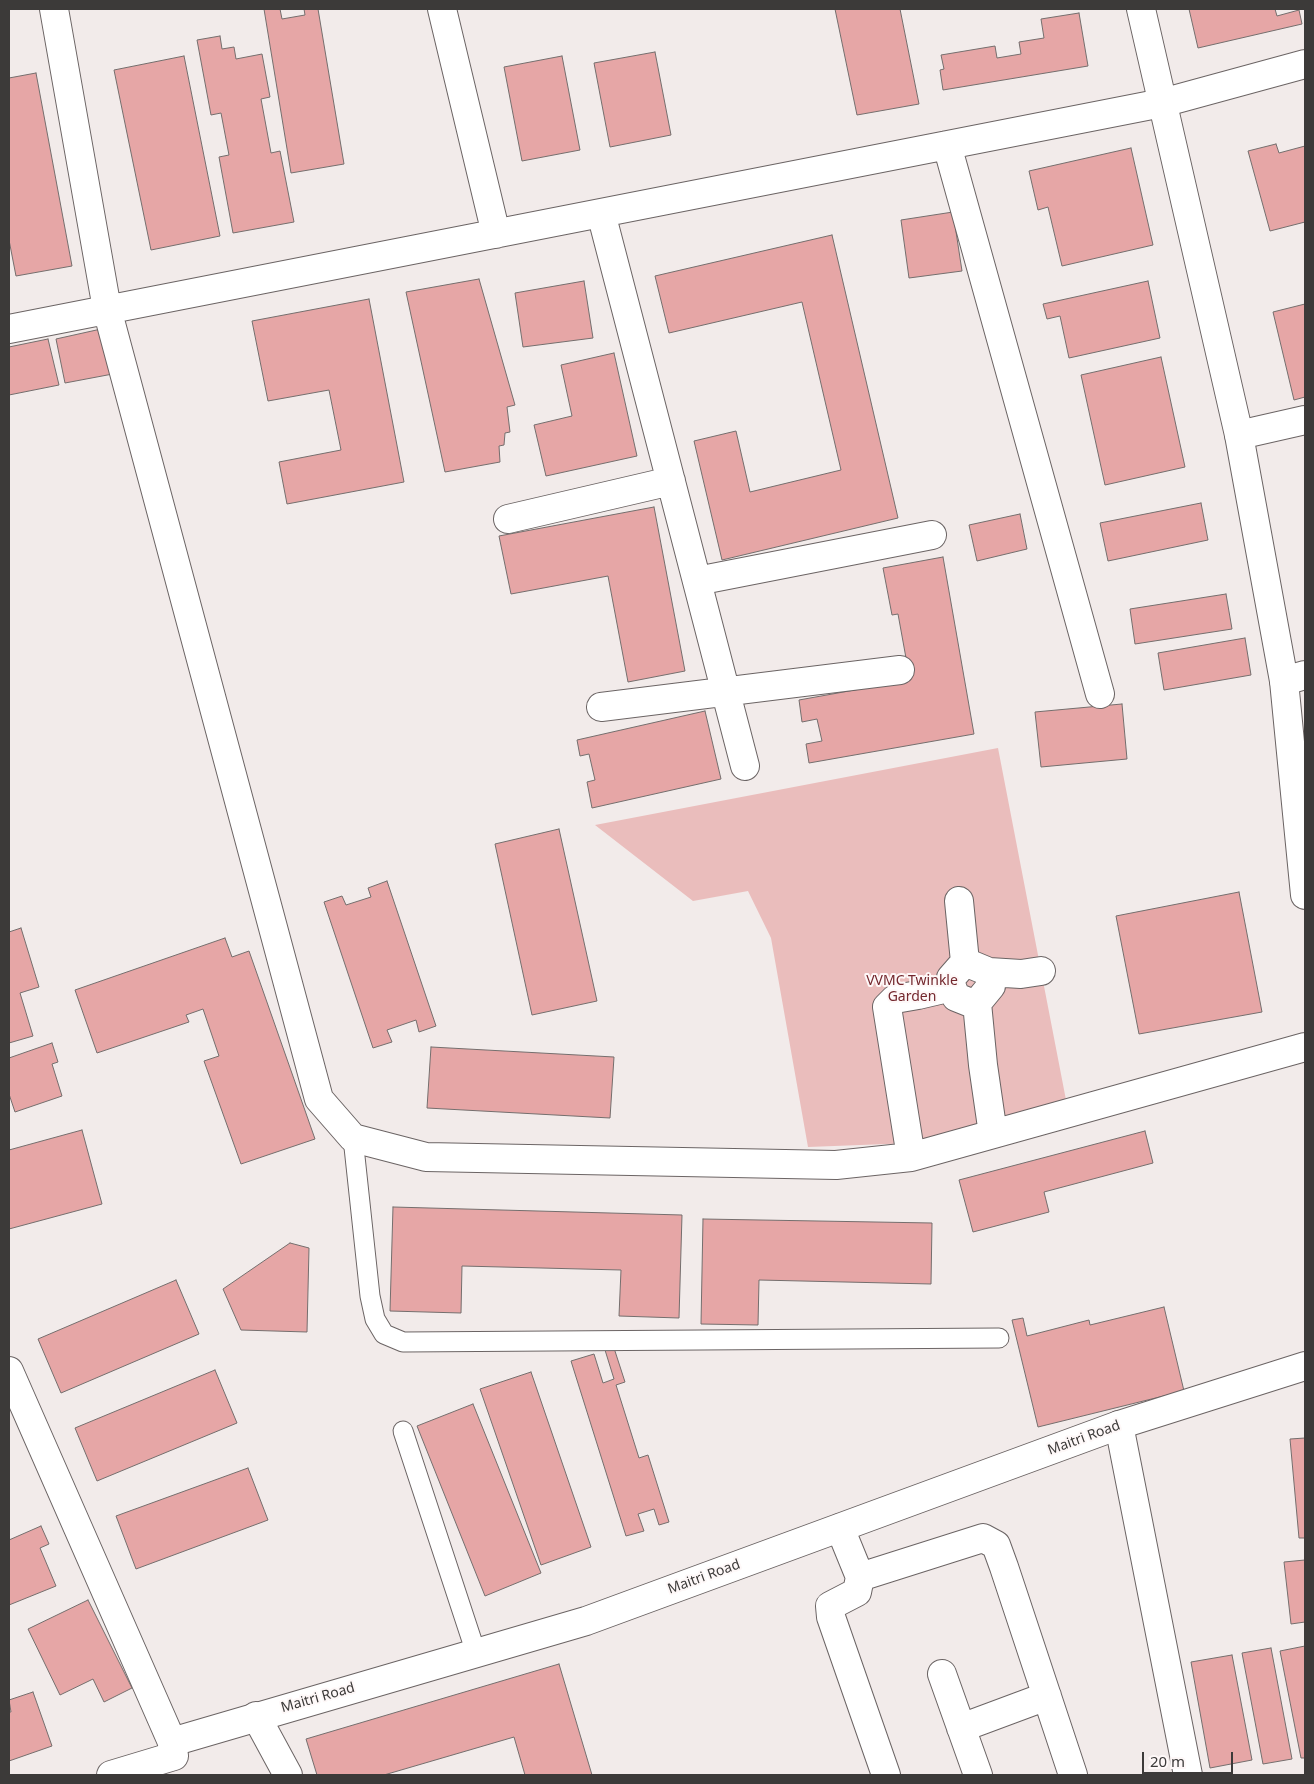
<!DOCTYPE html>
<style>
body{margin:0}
#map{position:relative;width:1314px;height:1784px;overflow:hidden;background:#f2ebea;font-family:"Noto Sans",sans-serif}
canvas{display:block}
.frame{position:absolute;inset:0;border:10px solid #3c3a39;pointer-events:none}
.scale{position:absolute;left:1142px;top:1752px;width:91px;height:22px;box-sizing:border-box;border:2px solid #3c3a39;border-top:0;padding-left:6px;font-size:15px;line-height:18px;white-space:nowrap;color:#3c3a39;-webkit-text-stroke:4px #fef8f8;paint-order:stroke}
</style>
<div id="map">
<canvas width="1314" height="1784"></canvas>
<div class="frame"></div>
<div class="scale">20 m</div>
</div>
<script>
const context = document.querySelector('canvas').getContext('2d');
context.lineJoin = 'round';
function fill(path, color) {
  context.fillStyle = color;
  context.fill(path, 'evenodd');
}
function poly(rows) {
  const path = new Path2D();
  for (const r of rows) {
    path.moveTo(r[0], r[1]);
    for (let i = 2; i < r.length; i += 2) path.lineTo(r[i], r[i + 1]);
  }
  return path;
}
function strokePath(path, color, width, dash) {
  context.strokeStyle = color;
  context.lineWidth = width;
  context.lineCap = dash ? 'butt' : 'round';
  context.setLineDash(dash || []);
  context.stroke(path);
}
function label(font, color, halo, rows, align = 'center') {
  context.font = font + ' "Noto Sans",sans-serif';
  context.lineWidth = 4;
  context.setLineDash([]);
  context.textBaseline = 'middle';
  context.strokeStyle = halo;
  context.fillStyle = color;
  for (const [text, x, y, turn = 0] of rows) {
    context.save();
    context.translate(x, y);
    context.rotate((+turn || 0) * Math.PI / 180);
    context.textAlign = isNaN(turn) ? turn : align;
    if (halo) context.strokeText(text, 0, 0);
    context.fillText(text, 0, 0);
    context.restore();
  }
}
const green = poly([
 [998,748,1066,1100,913,1143,808,1147,771,938,748,891,693,901,595,825]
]);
const building = poly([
 [264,9,280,9,282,19,305,15,304,9,318,9,344,164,291,173,264,9],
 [835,9,900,9,919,104,857,115,835,9],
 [1189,9,1275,9,1277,16,1299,10,1302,24,1198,48,1189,9],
 [1079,13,1088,66,943,90,940,70,944,69,941,55,995,46,997,58,1021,54,1019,42,1044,38,1041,19,1079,13],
 [220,36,222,49,234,47,236,59,262,54,270,97,261,99,271,153,280,151,294,222,233,233,219,157,229,155,221,113,211,115,197,40,220,36],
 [655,52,671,135,610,147,594,63,655,52],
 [184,56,220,236,151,250,114,70,184,56],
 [562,56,580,150,522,161,504,67,562,56],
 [36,73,72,266,16,276,9,240,9,78,36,73],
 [1276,144,1279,153,1305,146,1305,224,1305,222,1270,231,1248,151,1276,144],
 [1131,148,1153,245,1062,266,1048,207,1038,210,1029,171,1131,148],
 [953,212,962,271,909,278,901,220,953,212],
 [832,235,898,518,722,560,694,441,736,431,750,492,841,470,802,302,669,333,655,276,832,235],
 [479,279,515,405,507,407,510,432,505,433,504,445,499,446,500,462,445,472,406,292,479,279],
 [584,281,593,338,523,347,515,293,584,281],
 [1148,281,1160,338,1069,358,1060,316,1047,319,1043,304,1148,281],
 [369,299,404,482,287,504,279,462,341,450,329,390,268,401,252,321,369,299],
 [1305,304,1305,397,1294,400,1273,312,1305,304],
 [110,327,118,373,65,383,56,339,110,327],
 [48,339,59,385,9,395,9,347,48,339],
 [614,353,637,456,546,476,534,425,572,416,561,365,614,353],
 [1161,357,1185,467,1105,485,1081,375,1161,357],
 [1201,503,1208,540,1108,561,1100,523,1201,503],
 [654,507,685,671,628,682,608,576,511,594,499,536,654,507],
 [1020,514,1027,549,977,561,969,525,1020,514],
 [943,557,974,734,809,763,806,744,822,741,817,719,802,722,799,700,910,680,898,614,892,615,883,568,943,557],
 [1226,594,1232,629,1135,644,1130,609,1226,594],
 [1245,638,1251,675,1164,690,1158,653,1245,638],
 [1122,704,1127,759,1041,767,1035,712,1122,704],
 [705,711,721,779,592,808,587,782,595,780,589,754,580,756,577,740,705,711],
 [559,829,597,1001,532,1015,495,844,559,829],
 [387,881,436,1026,419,1032,416,1020,387,1030,392,1042,373,1048,324,902,342,896,346,905,371,897,368,888,387,881],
 [1239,892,1262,1012,1139,1034,1116,916,1239,892],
 [21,928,39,987,20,993,33,1036,9,1043,9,932,21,928],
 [225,938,232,957,249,951,315,1139,241,1164,204,1061,219,1056,203,1009,186,1015,189,1022,97,1053,75,990,225,938],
 [52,1043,58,1062,52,1064,62,1096,15,1112,9,1094,9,1058,52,1043],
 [431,1047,614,1057,610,1118,427,1108,431,1047],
 [82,1130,102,1204,9,1229,9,1150,82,1130],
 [1145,1131,1153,1163,1044,1192,1049,1212,973,1232,959,1180,1145,1131],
 [393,1207,682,1215,679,1318,619,1316,621,1270,462,1266,461,1313,390,1311,393,1207],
 [703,1219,932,1223,931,1284,759,1280,758,1325,701,1324,703,1219],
 [290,1243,309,1248,307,1332,241,1330,223,1289,290,1243],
 [176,1280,199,1334,61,1393,38,1339,176,1280],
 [1164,1307,1184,1391,1038,1427,1012,1320,1023,1318,1027,1336,1089,1320,1090,1325,1164,1307],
 [614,1348,625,1382,616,1385,639,1458,648,1455,669,1522,659,1525,654,1509,638,1514,644,1531,626,1536,571,1361,594,1354,603,1383,614,1379,605,1350,614,1348],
 [215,1370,237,1423,97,1481,75,1428,215,1370],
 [531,1372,591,1547,541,1565,480,1389,531,1372],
 [473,1404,541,1573,485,1596,417,1426,473,1404],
 [1305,1438,1305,1538,1299,1538,1290,1439,1305,1438],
 [248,1468,268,1520,136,1569,116,1516,248,1468],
 [41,1526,49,1544,40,1548,56,1586,9,1605,9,1540,41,1526],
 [1305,1560,1305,1622,1291,1624,1284,1562,1305,1560],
 [88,1600,132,1688,104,1702,93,1679,60,1695,28,1629,88,1600],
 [1305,1646,1305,1758,1301,1758,1280,1651,1305,1646],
 [1271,1648,1292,1759,1263,1764,1242,1653,1271,1648],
 [1232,1655,1252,1760,1210,1768,1191,1662,1232,1655],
 [559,1664,592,1775,525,1775,514,1737,384,1775,317,1775,306,1739,559,1664],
 [33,1692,52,1746,9,1761,9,1712,11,1712,9,1700,33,1692]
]);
const lane = poly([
 [353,1138,370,1296,375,1319,384,1334,403,1342,999,1338],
 [403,1431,476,1653]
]);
const street = poly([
 [54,9,107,309,319,1099,353,1138,426,1157,836,1165,911,1157,1305,1047],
 [442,9,496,234],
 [947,145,1100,694],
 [601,213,745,766],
 [9,329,1162,103,1305,64],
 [1239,435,1305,420],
 [508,519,671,481],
 [697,581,932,535],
 [1284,681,1305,675],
 [601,707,900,670],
 [959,901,965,962,951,978,952,987,956,997,971,1003,977,1003,991,986,989,972,965,962],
 [989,972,1021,974,1041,971],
 [977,1003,983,1065,993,1134],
 [911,1157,887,1007,895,999,918,995,952,987],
 [1119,1425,1188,1775],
 [840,1528,860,1577,857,1592,830,1606,831,1617,886,1775],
 [860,1577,983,1538,996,1545,1004,1567,1073,1775],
 [942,1674,978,1775],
 [256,1716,288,1775],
 [961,1728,1047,1696],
 [111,1775,174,1756,172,1742]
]);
const secondary = poly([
 [1141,9,1239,435,1284,681,1305,895],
 [9,1371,172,1742,586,1621,1119,1425,1305,1366]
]);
const parkNames = [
 ["VVMC Twinkle",912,981],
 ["Garden",912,997]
];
const streetNames = [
 ["Maitri Road",1084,1438,-20],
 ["Maitri Road",704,1577,-20],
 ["Maitri Road",318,1698,-16]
];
fill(green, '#eabdbc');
fill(building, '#e6a6a6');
strokePath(building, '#746e6d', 1);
strokePath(lane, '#6b6464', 21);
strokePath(street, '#6b6464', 30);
strokePath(secondary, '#6b6464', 30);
strokePath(lane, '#fff', 19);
strokePath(street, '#fff', 28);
strokePath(secondary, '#fff', 28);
label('14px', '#73272d', '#fef8f8', parkNames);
label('14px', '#3c3a39', '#fef8f8', streetNames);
</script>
